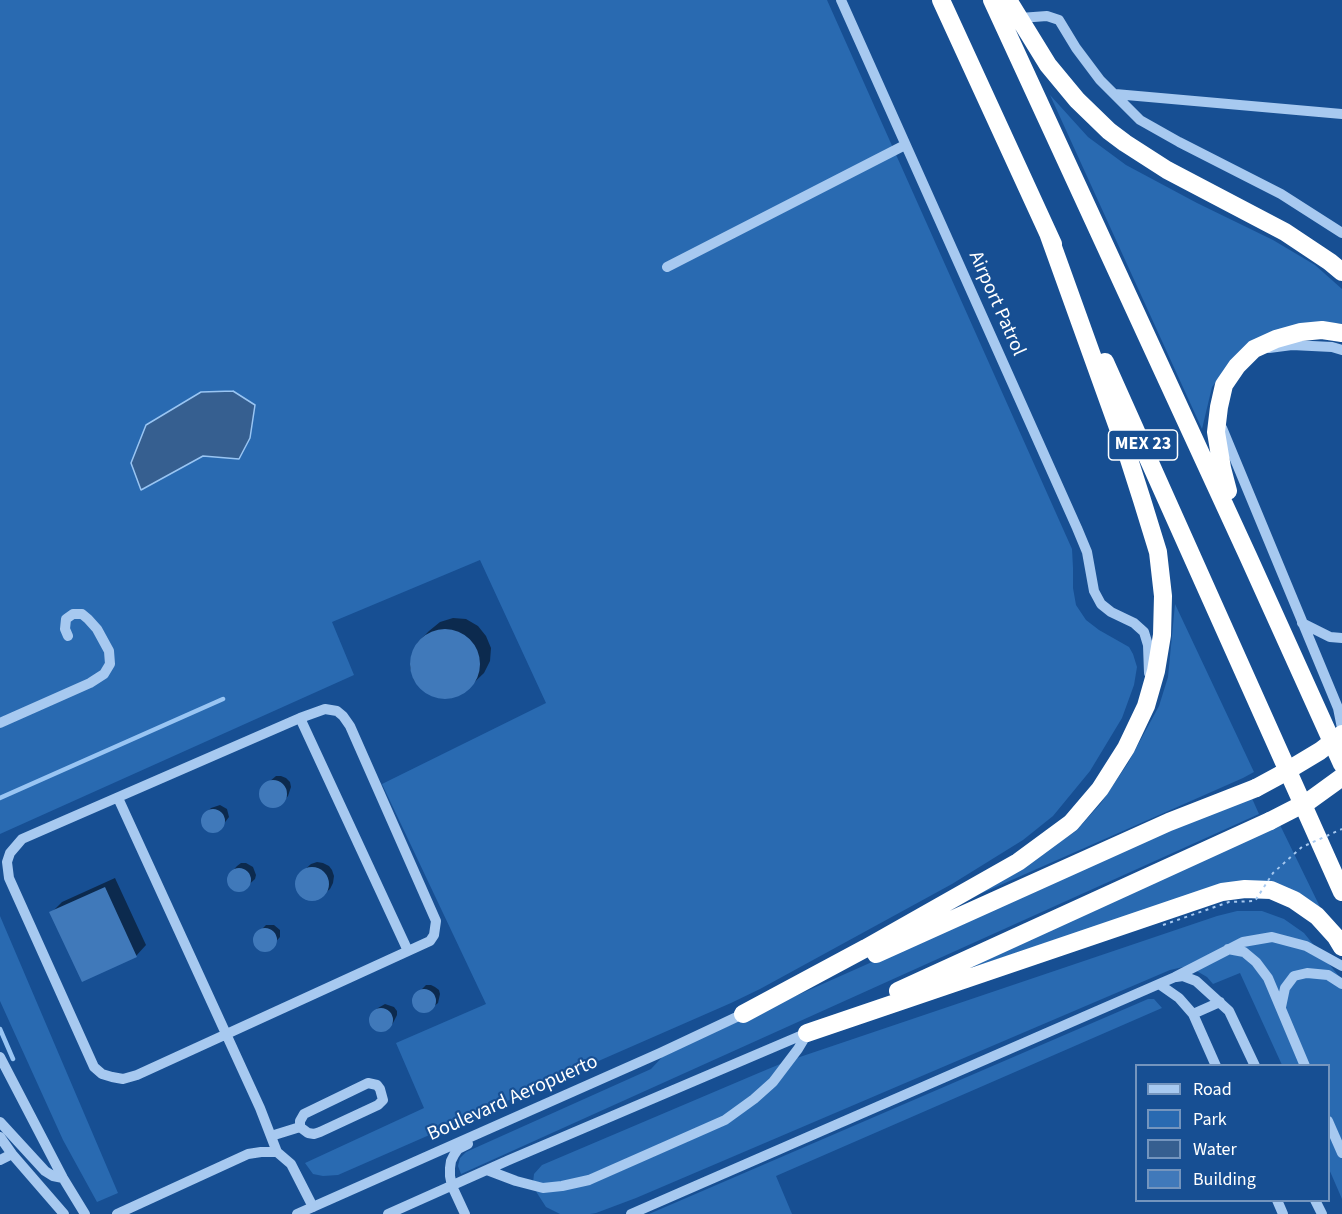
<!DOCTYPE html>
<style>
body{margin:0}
#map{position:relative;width:1342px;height:1214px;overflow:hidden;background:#174f93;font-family:"Source Sans 3",sans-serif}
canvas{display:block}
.legend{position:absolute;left:1135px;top:1064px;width:195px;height:138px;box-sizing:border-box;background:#174f93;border:2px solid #7495be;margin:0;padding:8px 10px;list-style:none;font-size:18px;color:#fff}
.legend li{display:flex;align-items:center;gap:12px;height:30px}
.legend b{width:30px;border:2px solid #7495be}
</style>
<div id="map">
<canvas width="1342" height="1214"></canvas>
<ul class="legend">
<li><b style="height:8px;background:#a7c9f0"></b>Road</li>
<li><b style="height:16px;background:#296ab1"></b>Park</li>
<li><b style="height:16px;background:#365f90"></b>Water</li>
<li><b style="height:16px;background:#4079ba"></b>Building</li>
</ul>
</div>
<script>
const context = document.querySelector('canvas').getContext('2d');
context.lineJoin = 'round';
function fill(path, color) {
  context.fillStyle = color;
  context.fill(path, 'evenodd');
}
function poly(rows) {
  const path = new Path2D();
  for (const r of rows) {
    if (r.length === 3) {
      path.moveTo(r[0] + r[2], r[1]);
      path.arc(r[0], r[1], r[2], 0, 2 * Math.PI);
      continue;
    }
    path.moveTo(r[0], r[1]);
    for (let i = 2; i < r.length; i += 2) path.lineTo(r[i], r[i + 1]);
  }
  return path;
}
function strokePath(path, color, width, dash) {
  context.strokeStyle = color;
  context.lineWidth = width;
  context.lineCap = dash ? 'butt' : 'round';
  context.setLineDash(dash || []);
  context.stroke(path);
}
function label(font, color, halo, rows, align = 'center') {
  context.font = font + ' "Source Sans 3",sans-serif';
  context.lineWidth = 4.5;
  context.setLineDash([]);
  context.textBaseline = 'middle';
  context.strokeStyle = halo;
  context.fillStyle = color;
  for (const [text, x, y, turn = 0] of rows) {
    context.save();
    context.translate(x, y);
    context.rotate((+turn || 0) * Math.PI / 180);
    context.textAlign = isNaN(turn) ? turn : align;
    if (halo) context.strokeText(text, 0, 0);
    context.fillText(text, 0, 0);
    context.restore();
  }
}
const green = poly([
 [0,0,827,0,1072,549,1073,568,1073,588,1076,605,1086,620,1099,630,1129,647,1133,654,1137,667,1134,685,1122,718,1090,771,1053,816,1023,840,952,884,760,989,731,1003,338,1175,323,1176,313,1174,305,1163,424,1108,396,1043,486,1004,382,784,546,703,480,560,332,622,354,675,0,834],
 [1050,95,1088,137,1126,165,1197,203,1273,240,1315,265,1342,289,1342,324,1339,323,1302,323,1235,357,1212,387,1202,429],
 [1175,604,1254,772,1243,778,980,894,1076,831,1101,803,1128,763,1159,706,1168,677],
 [1250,794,1259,814,461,1174,458,1166,460,1158,466,1152,651,1069,665,1054],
 [1280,825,1320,907,1219,886,931,981],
 [1237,911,1262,911,1284,919,1304,933,1342,980,1342,1199,1329,1169,1328,1066,1282,1065,1240,973,1213,984,1207,977,1195,970,1183,967,1170,970,636,1198,596,1213,590,1214,560,1214,546,1207,537,1193,533,1183,534,1174,542,1165,761,1072,785,1062,1217,916],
 [0,916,118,1193,97,1202,63,1140,0,1001],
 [1148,999,1154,999,1162,1008,776,1176,792,1214,649,1214]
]);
const water = poly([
 [233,391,255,405,250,438,239,459,203,456,141,490,131,463,146,425,201,392,233,391]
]);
const shadow = poly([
 [453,618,466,619,478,626,486,636,491,648,490,661,484,673,462,694,449,698,435,697,423,690,414,680,410,667,412,654,418,642,429,631,440,622],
 [276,776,281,776,286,778,290,782,291,787,288,796,283,802,275,806,266,804,261,796,263,787],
 [220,805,227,809,229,817,219,830,212,832,205,829,202,821,206,813,211,808],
 [317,862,323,863,329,866,332,870,334,876,333,883,330,889,319,898,312,899,306,898,301,894,298,889,297,884,298,878,301,873,311,864],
 [241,863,246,863,253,867,256,875,255,879,243,890,235,890,229,884,229,875,237,866],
 [115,878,146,945,136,956,51,913,62,902],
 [266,925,274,925,280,930,280,937,269,949,265,950,257,947,255,944,255,936],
 [426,985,431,985,435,987,439,990,440,994,438,1003,432,1008,425,1012,418,1010,413,1003,415,996],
 [385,1004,394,1007,397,1011,397,1015,393,1023,388,1028,381,1031,373,1028,370,1021,372,1014,378,1008]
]);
const stream = poly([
 [0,798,223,699],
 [0,1029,13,1059]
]);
const building = poly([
 [445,664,35],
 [273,794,14],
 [213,821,12],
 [312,884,17],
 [239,880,12],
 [105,887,137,957,82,982,49,912],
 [265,940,12],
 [424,1001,12],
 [381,1020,12]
]);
const minor = poly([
 [841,0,1077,528,1087,552,1094,591,1101,604,1111,612,1134,623,1144,632,1148,645,1149,673],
 [1020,18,1047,16,1059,20,1076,48,1100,80,1140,120,1179,142,1281,194,1342,233],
 [1115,94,1342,114],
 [667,267,905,145],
 [1269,348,1292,345,1332,347,1342,350],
 [1222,428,1338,708,1342,728],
 [1302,623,1330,637,1342,638],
 [325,709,337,711,343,716,350,726,436,921,434,935,430,941,137,1075,123,1079,112,1077,102,1074,94,1067,9,878,7,862,10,853,22,839,300,718,325,709],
 [300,718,408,951],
 [0,723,90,683,104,674,110,664,109,651,97,629,88,619,82,614,73,614,66,619,65,629,68,636],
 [118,798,260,1108,277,1152],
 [1228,949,1244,952,1256,962,1268,978,1305,1066],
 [1176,977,1183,976,1196,981,1229,1011,1255,1066],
 [1159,984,1179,998,1193,1014],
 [1281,1007,1285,988,1294,976,1307,973,1328,975,1342,984],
 [0,1057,63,1178,85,1214],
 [1216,1066,1193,1014,1220,1002],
 [368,1083,377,1085,380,1089,383,1100,378,1105,320,1132,314,1134,308,1133,300,1127,300,1121,304,1114,368,1083],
 [1328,1121,1342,1153],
 [0,1122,45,1171,53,1176,63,1178],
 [271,1136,300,1127],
 [0,1137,12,1154,64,1214],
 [0,1160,12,1154],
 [487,1170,516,1181,543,1188,562,1186,589,1180,725,1120,754,1099,773,1082,798,1049,807,1034],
 [1277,1200,1283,1214],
 [1315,1200,1322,1214],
 [117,1214,248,1154,261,1152,277,1152,291,1164,313,1207],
 [297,1214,660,1053,743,1014],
 [388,1214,509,1160,807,1033],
 [465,1214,452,1186,450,1176,450,1168,451,1161,454,1155,458,1149,468,1144],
 [631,1214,1175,977,1243,942,1272,937,1306,946,1342,966]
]);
const highway = poly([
 [941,0,1053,244],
 [992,0,1248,556,1342,764],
 [1008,0,1048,65,1077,100,1109,131,1125,143,1167,170,1285,232,1330,262,1342,272],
 [1105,362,1342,892],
 [1228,491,1222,468,1216,432,1219,407,1224,385,1237,366,1254,349,1276,339,1301,332,1322,330,1342,333],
 [876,954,1169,822,1256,788],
 [898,991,1270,821],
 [743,1014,866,948,1018,862,1071,823,1100,789,1126,748,1146,706,1156,671,1162,635,1163,596,1158,552,1142,500,1126,450,1048,233],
 [807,1033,1222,892,1245,889,1271,890,1294,900,1317,916,1336,937,1342,947]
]);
const pathBridge = poly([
 [1163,925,1229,902,1255,901,1273,873,1302,847,1342,829]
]);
const highwayBridge = poly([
 [1256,788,1280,775,1320,751,1342,734],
 [1270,821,1309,801,1342,777]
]);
const shields = [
 [1143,445,69]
];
const shieldNames = [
 ["MEX 23",1143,445]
];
const streetNames = [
 ["Airport Patrol",996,304,66],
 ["Boulevard Aeropuerto",513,1099,-24]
];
fill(green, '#296ab1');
fill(water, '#365f90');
strokePath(water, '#99c5f3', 1.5);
fill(shadow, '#0007');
strokePath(stream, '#99c5f3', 4.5);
fill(building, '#4079ba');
strokePath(minor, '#a7c9f0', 10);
strokePath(highway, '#fff', 18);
strokePath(pathBridge, '#a7c9f0', 2, [3, 4.5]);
strokePath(highwayBridge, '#fff', 18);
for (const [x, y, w] of shields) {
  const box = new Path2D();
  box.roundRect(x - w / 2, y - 15, w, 30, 4.5);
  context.fillStyle = '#174f93';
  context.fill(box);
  strokePath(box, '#fff', 1.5);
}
label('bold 18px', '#fff', null, shieldNames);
label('20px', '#fff', '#174f93', streetNames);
</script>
